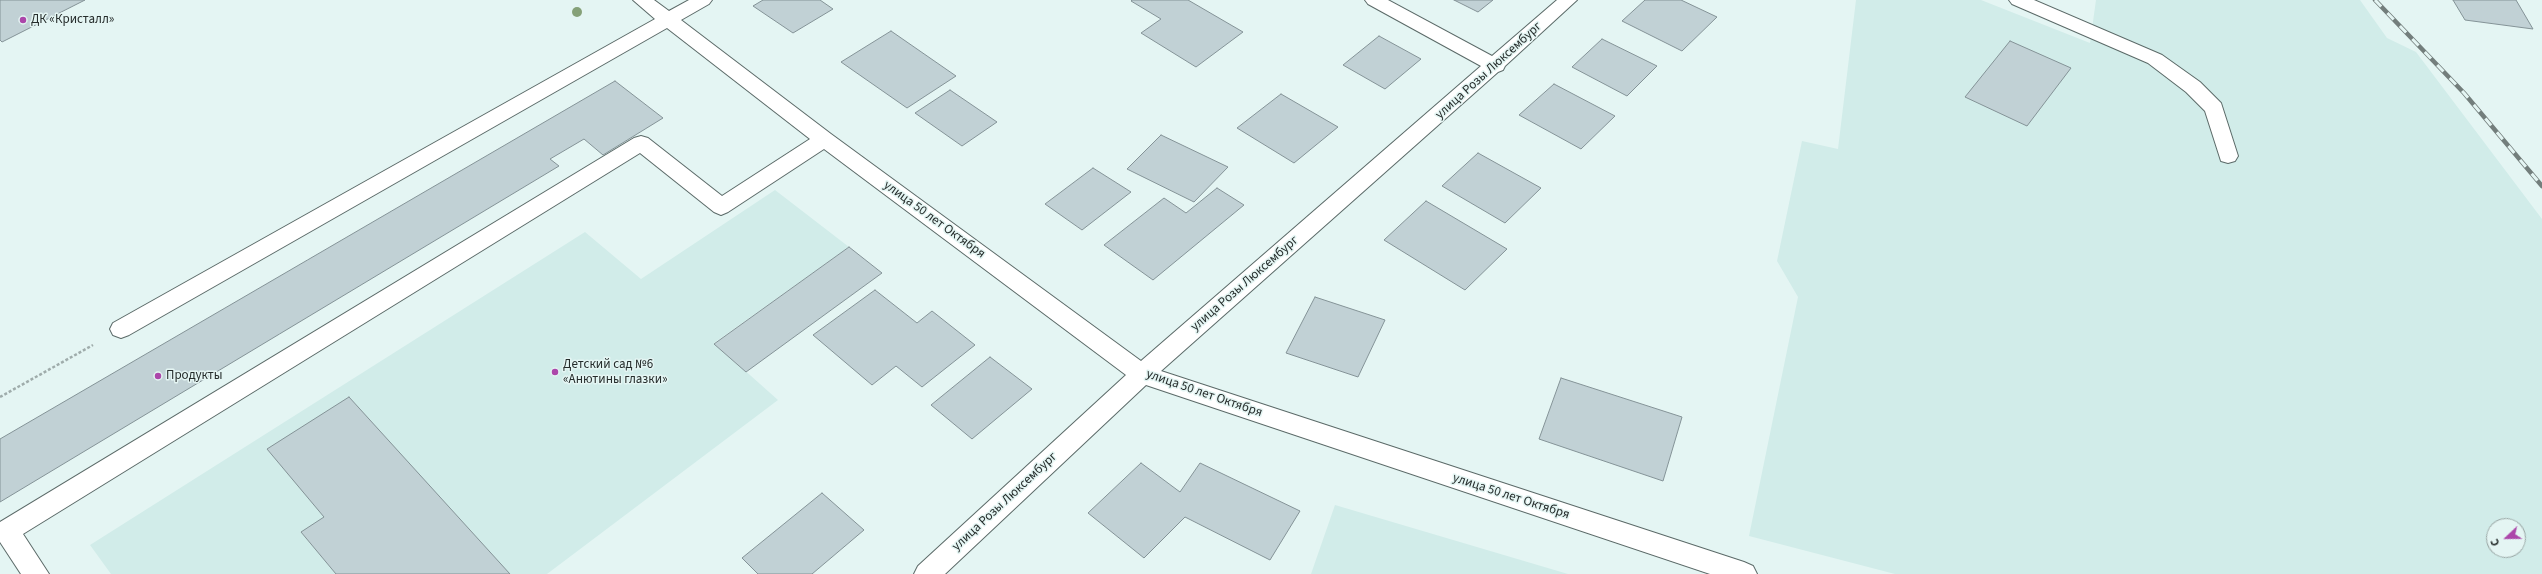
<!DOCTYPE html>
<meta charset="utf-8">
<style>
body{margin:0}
#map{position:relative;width:2542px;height:574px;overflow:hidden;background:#e4f5f3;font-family:"Source Sans 3",sans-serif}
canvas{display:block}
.north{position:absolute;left:2486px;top:518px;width:40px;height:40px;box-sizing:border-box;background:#e4f5f3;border:1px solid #98a5a3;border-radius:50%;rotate:248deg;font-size:11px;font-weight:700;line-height:16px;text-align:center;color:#252c2b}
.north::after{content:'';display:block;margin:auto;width:14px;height:18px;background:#ac46aa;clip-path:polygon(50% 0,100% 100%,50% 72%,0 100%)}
</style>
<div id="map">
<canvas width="2542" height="574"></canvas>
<div class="north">С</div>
</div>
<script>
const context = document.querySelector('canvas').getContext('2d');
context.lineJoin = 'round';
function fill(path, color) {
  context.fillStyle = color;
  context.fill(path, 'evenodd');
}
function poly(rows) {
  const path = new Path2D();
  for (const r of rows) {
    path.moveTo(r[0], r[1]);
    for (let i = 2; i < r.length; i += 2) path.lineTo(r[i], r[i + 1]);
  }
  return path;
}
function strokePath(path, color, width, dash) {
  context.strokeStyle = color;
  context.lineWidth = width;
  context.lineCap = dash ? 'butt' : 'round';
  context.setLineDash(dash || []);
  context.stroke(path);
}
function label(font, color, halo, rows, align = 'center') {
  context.font = font + ' "Source Sans 3",sans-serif';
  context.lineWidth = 3;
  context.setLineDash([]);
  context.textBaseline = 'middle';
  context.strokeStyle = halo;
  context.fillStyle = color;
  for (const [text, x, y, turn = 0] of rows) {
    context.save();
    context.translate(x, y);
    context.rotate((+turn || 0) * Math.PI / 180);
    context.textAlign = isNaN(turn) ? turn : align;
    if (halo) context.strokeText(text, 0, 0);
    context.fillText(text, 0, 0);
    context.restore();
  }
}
const built = poly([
 [1856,0,1981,0,2090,43,2096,0,2360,0,2387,38,2416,52,2542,219,2542,574,1895,574,1749,536,1798,297,1777,261,1802,141,1838,149],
 [2494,526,2518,526,2518,550,2494,550],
 [775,190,849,247,714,343,778,400,547,574,111,574,90,545,585,232,641,279],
 [1335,505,1568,574,1311,574]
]);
const building = poly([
 [0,0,85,0,2,42,0,40,0,0],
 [763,0,820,0,833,9,793,33,753,6,763,0],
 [1132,0,1188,0,1243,32,1196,67,1141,33,1161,19,1131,1,1132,0],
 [1454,0,1493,0,1478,12,1454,0],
 [1645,0,1681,0,1717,17,1682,51,1622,21,1645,0],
 [2453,0,2516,0,2533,29,2465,20,2453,0],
 [891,31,956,76,907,108,841,62,891,31],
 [1379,36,1421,59,1385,89,1343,65,1379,36],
 [1602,39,1657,66,1627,96,1572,67,1602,39],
 [2010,41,2071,68,2027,126,1965,97,2010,41],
 [615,81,663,118,603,155,584,139,550,159,559,166,0,502,0,439,615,81],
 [1554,84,1615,116,1581,149,1519,115,1554,84],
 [950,90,997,122,962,146,915,113,950,90],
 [1281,94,1338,127,1294,163,1237,128,1281,94],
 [1161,135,1228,167,1194,202,1127,169,1161,135],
 [1478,153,1541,188,1505,223,1442,186,1478,153],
 [1093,168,1131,192,1082,230,1045,204,1093,168],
 [1217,188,1244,205,1153,280,1104,245,1164,198,1186,213,1217,188],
 [1426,201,1507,249,1465,290,1384,240,1426,201],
 [849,247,882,273,746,372,714,344,849,247],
 [875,290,917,323,932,311,975,345,922,387,896,366,872,385,813,335,875,290],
 [1315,297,1385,320,1358,377,1286,353,1315,297],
 [990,357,1032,389,972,439,931,405,990,357],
 [1561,378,1682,417,1663,481,1539,439,1561,378],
 [349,397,510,574,336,574,301,532,324,517,267,449,349,397],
 [1141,463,1180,492,1200,463,1300,511,1270,560,1185,517,1144,558,1088,513,1141,463],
 [822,493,864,530,812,574,758,574,742,558,822,493]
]);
const path = poly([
 [0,397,93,345]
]);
const minor = poly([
 [633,0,654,0,669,11,689,0,712,0,709,4,681,20,831,134,1141,361,1481,66,1368,4,1365,0,1388,0,1492,56,1557,0,1577,0,1505,66,1503,70,1498,72,1161,371,1744,562,1753,566,1757,574,1710,574,1146,385,945,574,914,574,918,566,1126,375,824,149,728,212,721,215,714,212,640,153,23,534,49,574,21,574,0,542,0,522,634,138,641,136,648,138,722,196,810,139,667,28,129,335,121,338,113,335,110,329,113,323,655,19,633,0],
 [2009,0,2034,0,2162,55,2200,82,2221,103,2238,156,2235,161,2228,163,2221,161,2205,111,2186,92,2148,63,2012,4,2009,0]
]);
const rail = poly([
 [2375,0,2464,93,2542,186]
]);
const trees = [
 [577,12]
];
const markers = [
 [23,20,4,"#ac46aa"],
 [555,372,4,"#ac46aa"],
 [158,376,4,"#ac46aa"]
];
const poiNames = [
 ["ДК «Кристалл»",31,20],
 ["Детский сад №6",563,365],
 ["«Анютины глазки»",563,380],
 ["Продукты",166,376]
];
const streetNames = [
 ["улица Розы Люксембург",1489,71,-42],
 ["улица 50 лет Октября",934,220,36],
 ["улица Розы Люксембург",1245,284,-41],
 ["улица 50 лет Октября",1204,394,19],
 ["улица 50 лет Октября",1511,497,18],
 ["улица Розы Люксембург",1005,502,-43]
];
fill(built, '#d1ece9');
fill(building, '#c1d1d5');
strokePath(building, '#849397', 1);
strokePath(minor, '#5b6a68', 2);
strokePath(path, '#9facab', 2.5, [3, 2]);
fill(minor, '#fff');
strokePath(rail, '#737e7c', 4.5);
strokePath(rail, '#e4f5f3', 3, [9]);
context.fillStyle = '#85a178';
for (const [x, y] of trees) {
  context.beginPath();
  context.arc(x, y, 5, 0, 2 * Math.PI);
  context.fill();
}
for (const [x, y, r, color] of markers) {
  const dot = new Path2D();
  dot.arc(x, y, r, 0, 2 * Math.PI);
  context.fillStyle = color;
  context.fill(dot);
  strokePath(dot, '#e4f5f3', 1.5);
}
label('13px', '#252c2b', '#e4f5f3', poiNames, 'left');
label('13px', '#252c2b', '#e4f5f3', streetNames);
</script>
